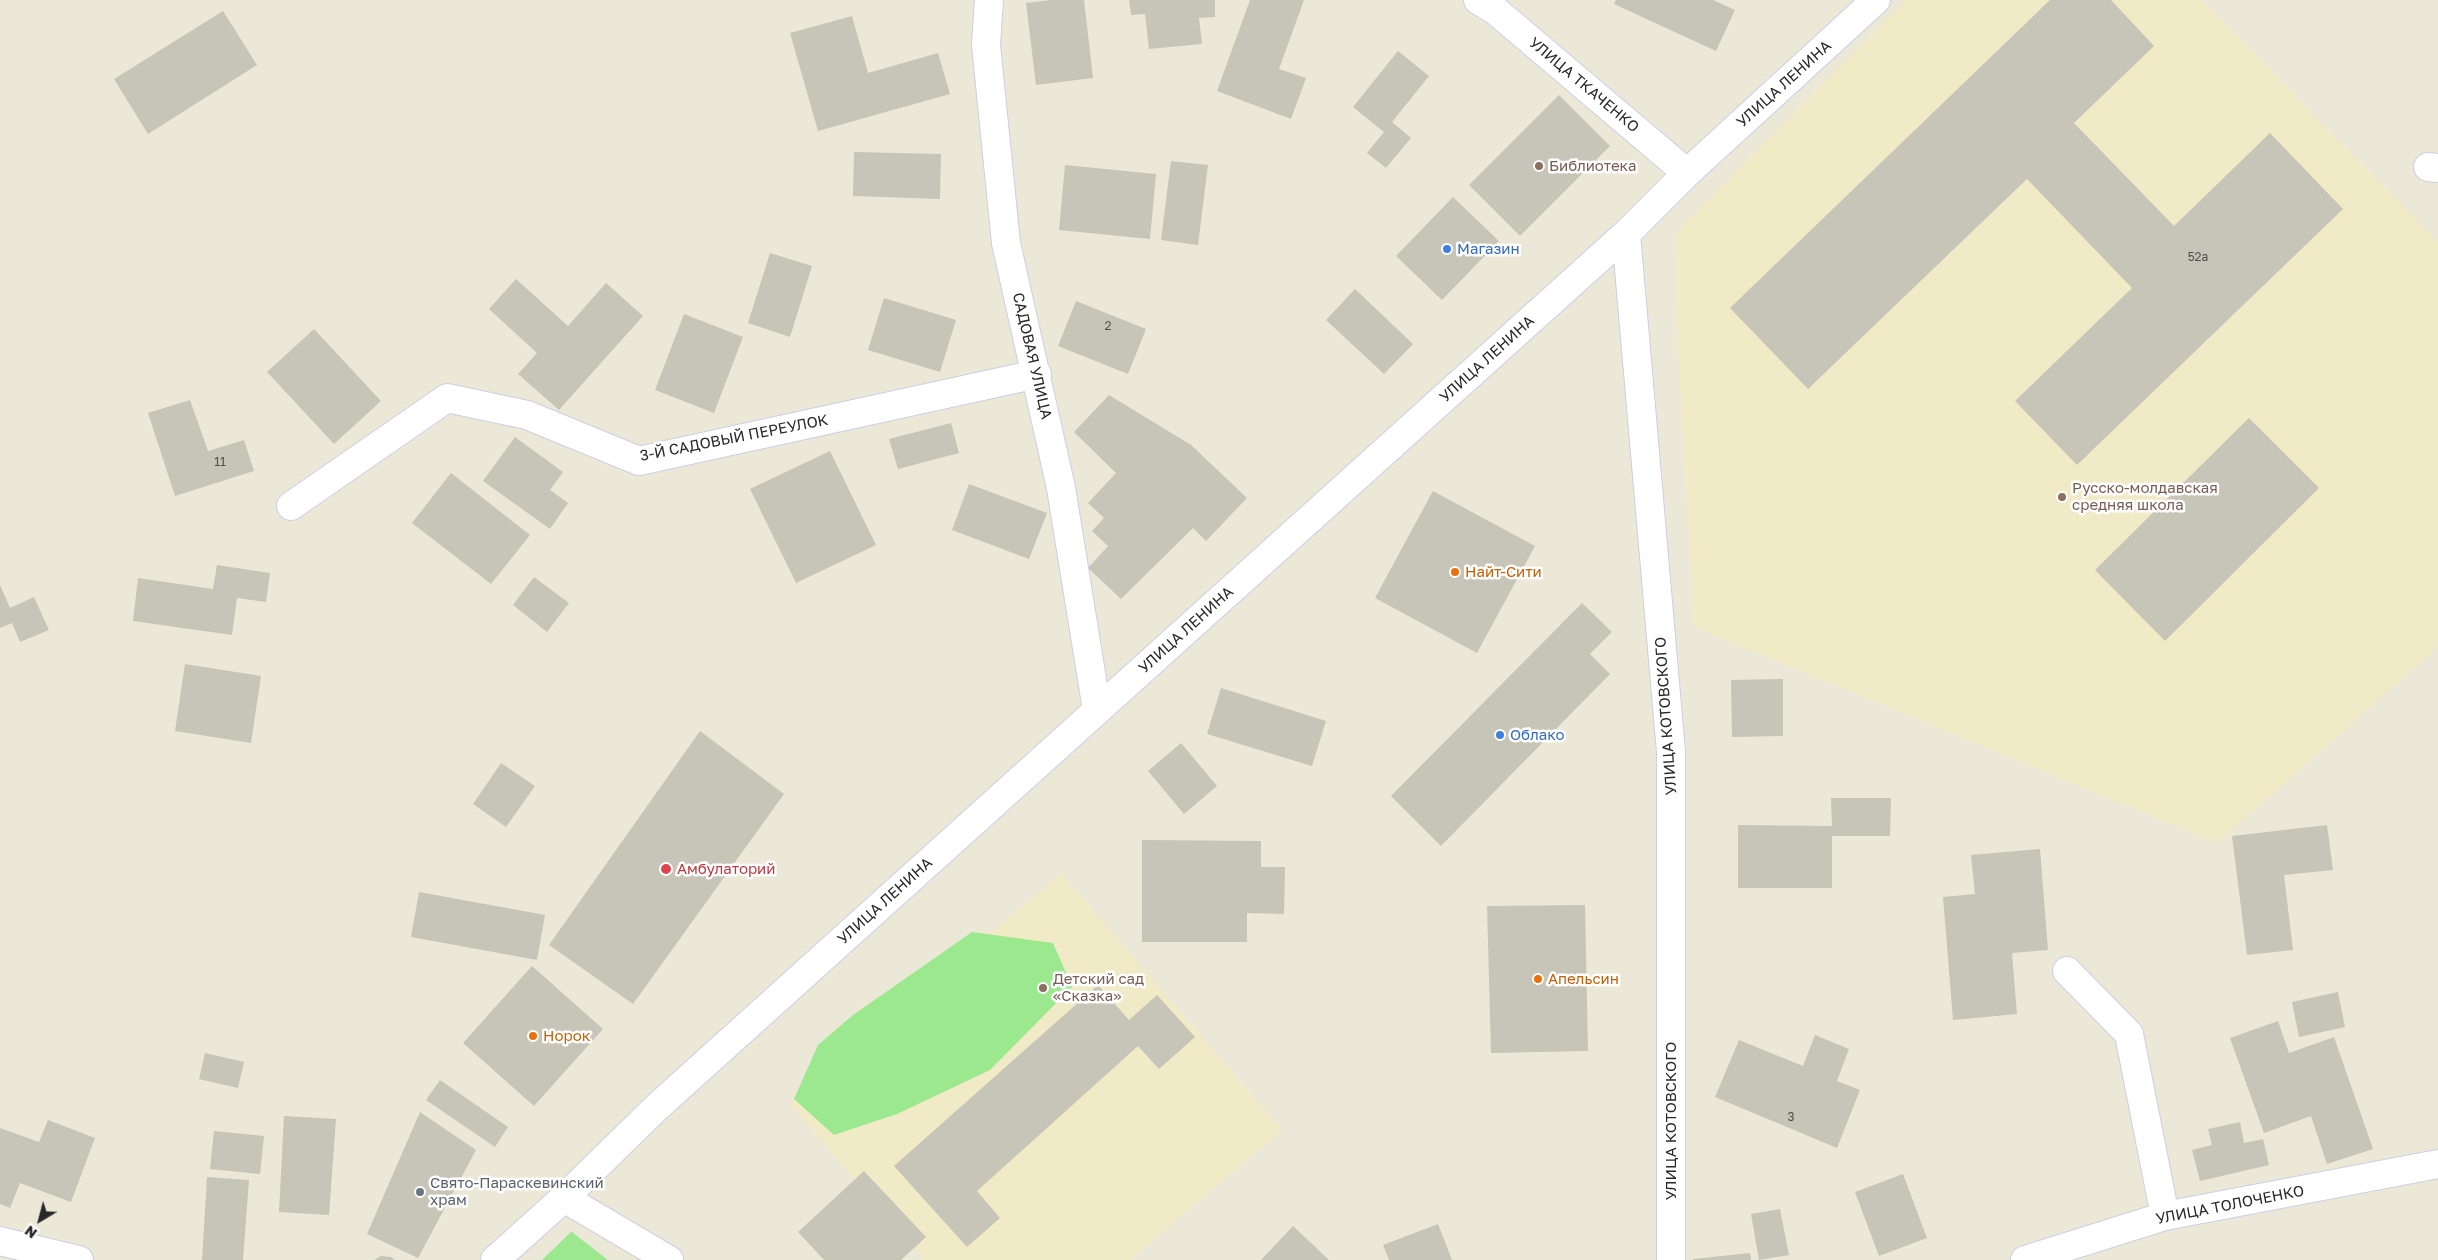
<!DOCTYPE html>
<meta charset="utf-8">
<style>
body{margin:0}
#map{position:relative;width:2438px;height:1260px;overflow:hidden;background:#ece8d8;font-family:"Golos Text",sans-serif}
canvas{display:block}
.north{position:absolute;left:15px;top:1195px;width:50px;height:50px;-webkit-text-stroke:4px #fff;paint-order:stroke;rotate:217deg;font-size:14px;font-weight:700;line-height:20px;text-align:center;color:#282828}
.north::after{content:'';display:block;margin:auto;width:18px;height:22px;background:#282828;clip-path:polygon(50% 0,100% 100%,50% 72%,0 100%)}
</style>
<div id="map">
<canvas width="2438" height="1260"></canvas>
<div class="north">N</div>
</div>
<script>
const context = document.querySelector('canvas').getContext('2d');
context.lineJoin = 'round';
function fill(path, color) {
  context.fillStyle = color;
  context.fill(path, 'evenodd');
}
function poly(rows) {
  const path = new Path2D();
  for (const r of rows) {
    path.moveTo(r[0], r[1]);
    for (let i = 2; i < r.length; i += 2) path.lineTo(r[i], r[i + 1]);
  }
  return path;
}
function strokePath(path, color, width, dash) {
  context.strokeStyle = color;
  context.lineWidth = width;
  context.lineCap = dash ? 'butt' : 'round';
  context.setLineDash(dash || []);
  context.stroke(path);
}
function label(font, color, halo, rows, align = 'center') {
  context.font = font + ' "Golos Text",sans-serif';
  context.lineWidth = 5;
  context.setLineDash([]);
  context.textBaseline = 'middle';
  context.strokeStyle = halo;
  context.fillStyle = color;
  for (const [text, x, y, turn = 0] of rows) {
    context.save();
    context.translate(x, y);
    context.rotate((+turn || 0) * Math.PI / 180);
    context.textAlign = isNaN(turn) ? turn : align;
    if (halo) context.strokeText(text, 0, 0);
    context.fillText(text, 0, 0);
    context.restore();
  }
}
const education = poly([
 [1906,0,2202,0,2438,242,2438,647,2217,843,1694,627,1679,368,1676,231],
 [1061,873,1282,1130,1130,1260,924,1260,790,1104]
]);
const green = poly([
 [972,932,1053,943,1072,987,990,1070,897,1114,834,1135,794,1099,818,1045,853,1015],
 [571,1232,572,1232,608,1260,542,1260]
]);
const building = poly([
 [1051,0,1084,0,1093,78,1036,85,1026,3],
 [1129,0,1215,0,1215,17,1199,18,1202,44,1149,49,1145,14,1131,15],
 [1250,0,1304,0,1279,69,1306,78,1291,119,1217,91],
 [1616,0,1713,0,1735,10,1716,51,1614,4],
 [2050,0,2111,0,2154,46,2074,123,2174,226,2270,133,2343,209,2077,465,2015,401,2132,288,2027,179,1808,389,1730,308],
 [223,11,257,65,148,134,114,79],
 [852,16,868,73,938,53,950,94,818,131,790,33],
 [1398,51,1429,76,1392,122,1411,138,1386,168,1367,153,1384,132,1353,107],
 [1559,95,1610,146,1520,236,1469,185],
 [854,152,941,154,940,199,853,196],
 [1171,161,1208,165,1198,245,1161,240],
 [1065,165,1156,174,1150,239,1059,230],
 [1453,197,1499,241,1442,300,1396,256],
 [770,253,812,266,790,337,748,323],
 [516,279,568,326,606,283,643,316,559,410,518,374,537,353,489,309],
 [1355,289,1413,344,1384,374,1326,320],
 [884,298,956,320,940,372,868,350],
 [1076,301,1146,329,1128,374,1058,346],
 [684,314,743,337,714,413,655,390],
 [314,329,381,401,334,444,267,372],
 [1109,395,1191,445,1247,498,1206,541,1193,528,1121,599,1088,568,1108,546,1092,531,1104,518,1088,503,1116,473,1074,432],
 [190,400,208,451,244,440,254,471,175,496,148,413],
 [2249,418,2319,488,2165,641,2095,570],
 [951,423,959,453,898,469,889,439],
 [515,437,563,472,550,490,568,503,550,529,483,481],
 [830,451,876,545,796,583,750,489],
 [451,473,530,535,491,584,412,523],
 [969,484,1047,513,1029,559,952,530],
 [1433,491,1535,546,1477,653,1375,598],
 [217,565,270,573,266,602,237,598,232,635,133,621,138,578,213,589],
 [534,577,569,603,547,632,513,605],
 [0,585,10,608,34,597,49,630,20,642,12,623,0,628],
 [1582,603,1612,632,1590,654,1610,674,1441,846,1391,796],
 [185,664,261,676,251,743,175,731],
 [1783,679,1783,736,1732,737,1731,680],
 [1221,688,1326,721,1312,766,1207,734],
 [700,731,784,794,633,1004,549,945],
 [1181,743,1217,786,1184,814,1148,771],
 [501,763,535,786,506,827,473,804],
 [1831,798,1891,798,1890,836,1832,836,1832,888,1738,888,1738,825,1832,826],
 [2327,825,2333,870,2284,875,2293,950,2247,955,2232,836],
 [1142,840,1261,841,1261,867,1285,867,1284,914,1247,913,1247,942,1142,942],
 [2040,849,2048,950,2012,953,2017,1014,1953,1020,1943,897,1975,894,1971,855],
 [419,892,545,915,537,960,411,937],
 [1585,905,1588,1051,1491,1053,1487,906],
 [532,966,603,1029,534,1106,463,1043],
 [1098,985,1129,1020,1157,995,1195,1037,1159,1069,1138,1046,977,1191,1000,1218,967,1247,894,1166],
 [2338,992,2345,1027,2299,1037,2292,1002],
 [2278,1021,2289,1053,2334,1037,2373,1149,2327,1164,2311,1116,2264,1133,2230,1038],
 [1815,1035,1849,1049,1837,1081,1860,1090,1837,1148,1715,1097,1739,1040,1803,1066],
 [205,1053,244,1062,238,1088,199,1079],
 [440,1080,508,1127,495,1147,426,1100],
 [420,1112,476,1150,418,1258,367,1234],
 [284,1116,336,1119,329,1215,279,1212],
 [48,1120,95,1138,71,1202,20,1183,10,1208,0,1204,0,1128,39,1142],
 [2240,1122,2244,1143,2263,1139,2269,1165,2200,1181,2192,1150,2212,1145,2208,1129],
 [214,1131,264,1136,260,1174,210,1169],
 [864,1171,926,1237,901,1260,824,1260,798,1232],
 [1903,1174,1927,1238,1879,1256,1855,1192],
 [207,1177,249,1180,243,1260,202,1260],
 [1780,1209,1789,1255,1759,1260,1751,1214],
 [1438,1224,1452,1260,1389,1260,1383,1245],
 [1293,1226,1329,1260,1261,1260],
 [1750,1253,1751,1260,1693,1260,1693,1259],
 [381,1256,391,1257,395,1260,374,1260]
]);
const minor = poly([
 [989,0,986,45,1006,243,1061,488,1097,710],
 [1478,0,1496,11,1687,173],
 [2428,167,2438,168],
 [1626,234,1671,752,1671,1260],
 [291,506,447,398,527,415,639,461,1037,374],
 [2067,971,2129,1034,2165,1216],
 [564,1198,669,1260],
 [0,1241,79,1260],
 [495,1260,564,1198,657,1107,1626,234,1687,173,1876,0],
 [2025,1260,2165,1216,2438,1164]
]);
const markers = [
 [1539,166,5,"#8d6e63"],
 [1447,249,5,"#3f7fe0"],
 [2062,497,5,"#8d6e63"],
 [1455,572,5,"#e8710a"],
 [1500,735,5,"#3f7fe0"],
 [666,869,6,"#e0444e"],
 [1538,979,5,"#e8710a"],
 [1043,988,5,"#8d6e63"],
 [533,1036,5,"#e8710a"],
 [420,1192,5,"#6b7280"]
];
const numberNames = [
 ["52a",2198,257],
 ["2",1108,326],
 ["11",220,462],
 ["3",1791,1117]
];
const streetNames = [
 ["УЛИЦА ЛЕНИНА",1784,84,-42],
 ["УЛИЦА ТКАЧЕНКО",1584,85,40],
 ["САДОВАЯ УЛИЦА",1032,356,77],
 ["УЛИЦА ЛЕНИНА",1487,359,-42],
 ["3-Й САДОВЫЙ ПЕРЕУЛОК",734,438,-11],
 ["УЛИЦА ЛЕНИНА",1186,630,-42],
 ["УЛИЦА КОТОВСКОГО",1666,716,-94],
 ["УЛИЦА ЛЕНИНА",885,901,-42],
 ["УЛИЦА КОТОВСКОГО",1671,1121,-90],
 ["УЛИЦА ТОЛОЧЕНКО",2230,1205,-11]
];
const educationNames = [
 ["Библиотека",1549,166],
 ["Русско-молдавская",2072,488],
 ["средняя школа",2072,505],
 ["Детский сад",1053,979],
 ["«Сказка»",1053,996]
];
const shopNames = [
 ["Магазин",1457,249],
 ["Облако",1510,735]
];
const foodNames = [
 ["Найт-Сити",1465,572],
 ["Апельсин",1548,979],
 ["Норок",543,1036]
];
const healthNames = [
 ["Амбулаторий",677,869]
];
const worshipNames = [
 ["Свято-Параскевинский",430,1183],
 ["храм",430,1200]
];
fill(education, '#f0ebc6');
fill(green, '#9be88f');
fill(building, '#c7c4b8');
strokePath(minor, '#cecee3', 30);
strokePath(minor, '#fff', 28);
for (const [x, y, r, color] of markers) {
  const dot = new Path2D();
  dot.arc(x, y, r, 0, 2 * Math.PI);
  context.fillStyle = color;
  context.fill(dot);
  strokePath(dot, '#fff', 2);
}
label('12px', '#504f4c', null, numberNames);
label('15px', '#282828', '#fff', streetNames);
label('15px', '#785e54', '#fff', educationNames, 'left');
label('15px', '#366cbe', '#fff', shopNames, 'left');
label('15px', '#c56008', '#fff', foodNames, 'left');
label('15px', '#be3a42', '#fff', healthNames, 'left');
label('15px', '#5b616d', '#fff', worshipNames, 'left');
</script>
